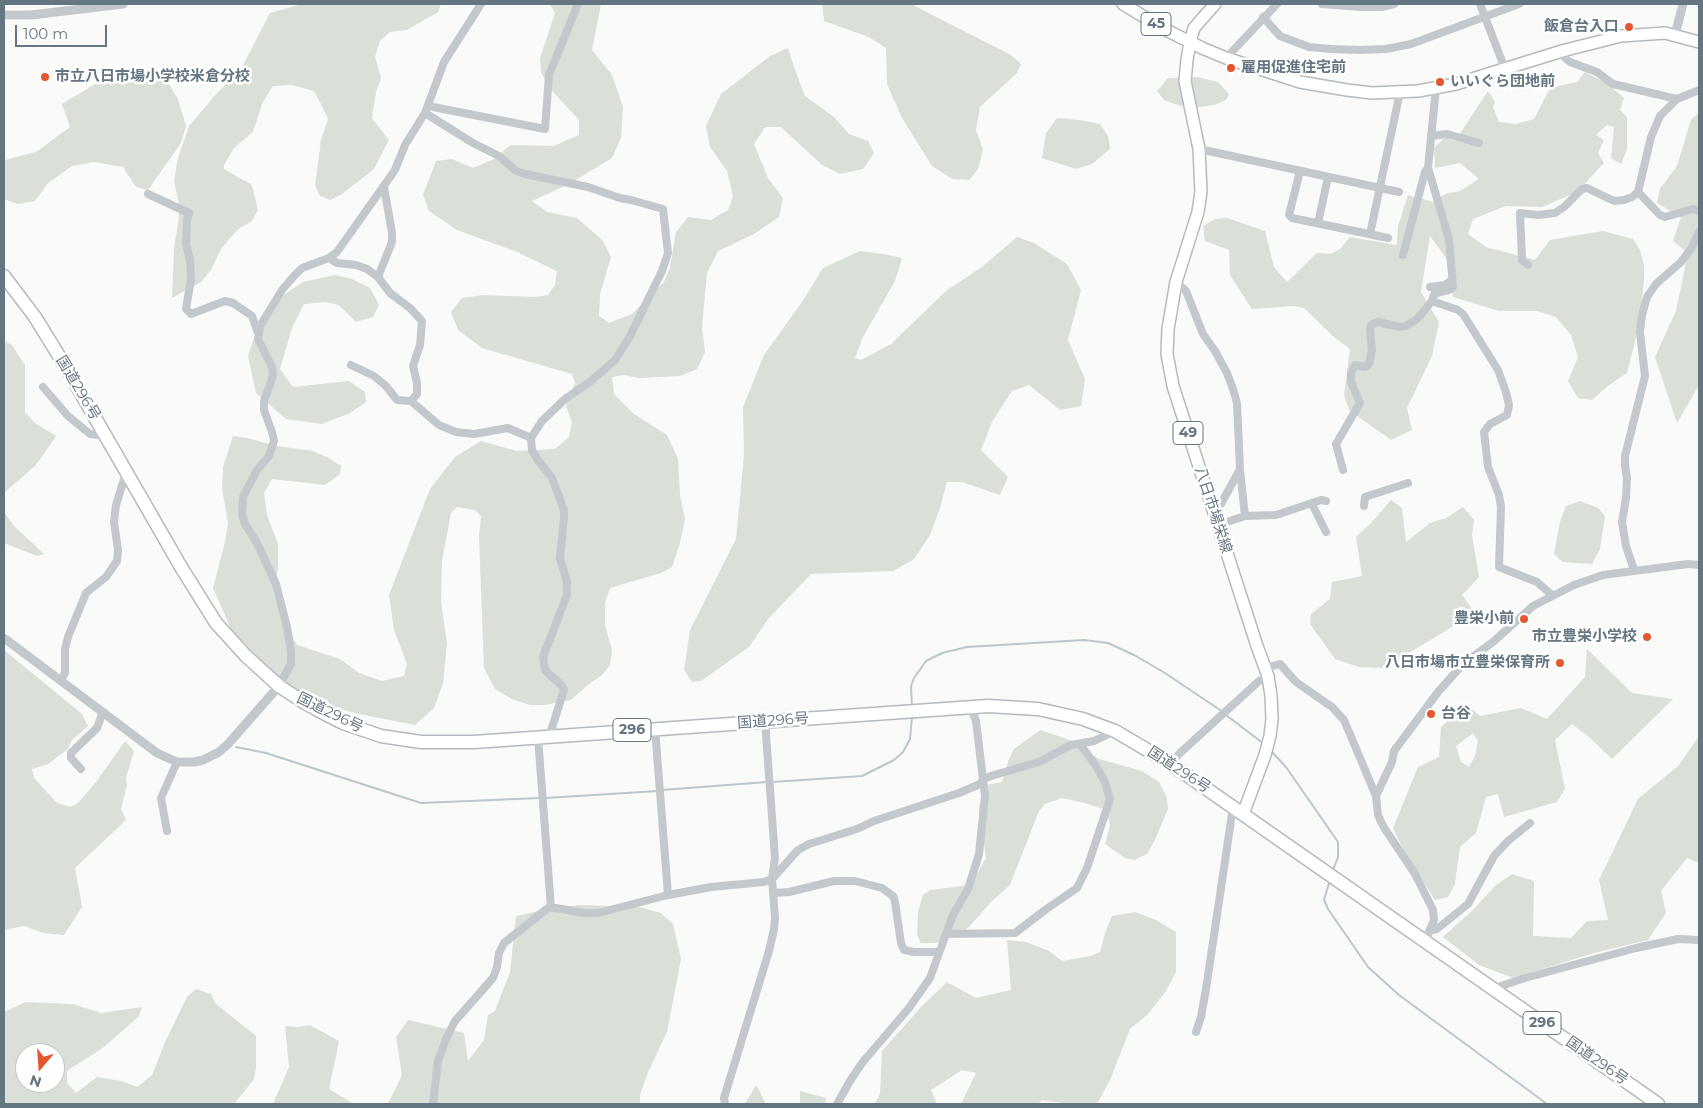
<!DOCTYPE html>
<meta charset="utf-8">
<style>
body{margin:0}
#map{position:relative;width:1703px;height:1108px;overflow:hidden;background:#fafaf8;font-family:Montserrat,sans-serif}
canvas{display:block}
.frame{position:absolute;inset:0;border:5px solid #657683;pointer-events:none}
.north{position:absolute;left:15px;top:1043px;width:50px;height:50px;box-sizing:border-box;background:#fff;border:1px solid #c1c8cd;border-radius:50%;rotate:198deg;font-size:14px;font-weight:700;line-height:20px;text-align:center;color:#657683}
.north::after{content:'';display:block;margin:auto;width:18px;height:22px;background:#e4572e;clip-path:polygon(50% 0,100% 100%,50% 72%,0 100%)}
.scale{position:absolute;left:15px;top:25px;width:92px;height:22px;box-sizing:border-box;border:2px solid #657683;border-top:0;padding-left:6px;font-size:15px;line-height:18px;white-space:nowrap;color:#657683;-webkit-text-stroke:4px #fff;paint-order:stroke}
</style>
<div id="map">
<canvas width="1703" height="1108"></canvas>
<div class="frame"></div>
<div class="north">N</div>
<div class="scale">100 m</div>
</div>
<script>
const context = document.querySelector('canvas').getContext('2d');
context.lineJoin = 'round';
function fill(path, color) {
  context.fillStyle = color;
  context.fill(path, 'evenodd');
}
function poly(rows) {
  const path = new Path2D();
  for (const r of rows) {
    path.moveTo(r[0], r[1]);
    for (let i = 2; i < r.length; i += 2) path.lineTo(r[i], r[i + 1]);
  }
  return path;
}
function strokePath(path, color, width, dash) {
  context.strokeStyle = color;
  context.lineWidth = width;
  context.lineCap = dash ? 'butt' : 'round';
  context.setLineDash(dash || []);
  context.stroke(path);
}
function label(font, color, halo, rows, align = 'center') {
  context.font = font + ' Montserrat,"Noto Sans JP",sans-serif';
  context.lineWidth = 5;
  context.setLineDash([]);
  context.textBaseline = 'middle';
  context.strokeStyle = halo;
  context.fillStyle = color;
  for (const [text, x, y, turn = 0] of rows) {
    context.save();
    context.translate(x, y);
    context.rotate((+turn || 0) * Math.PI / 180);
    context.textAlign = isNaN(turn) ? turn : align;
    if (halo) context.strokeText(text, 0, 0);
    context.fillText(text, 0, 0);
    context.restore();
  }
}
const green = poly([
 [302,4,441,4,438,12,407,30,390,32,380,41,375,57,381,78,376,92,372,118,389,140,374,169,342,194,330,200,320,196,315,186,321,140,328,119,322,106,314,91,292,85,273,86,262,104,253,132,234,148,224,165,224,169,252,185,258,210,252,221,237,230,221,249,211,270,201,282,172,298,174,248,179,218,179,204,174,181,178,158,189,126,218,92,240,71,270,13],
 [550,4,601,4,592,50,612,75,623,107,621,138,612,158,569,184,532,201,547,212,577,218,603,241,611,257,600,294,599,316,609,323,632,314,664,282,670,268,676,232,688,217,711,220,728,210,733,196,727,171,710,147,706,126,721,94,770,56,788,48,795,70,805,96,834,117,849,134,868,141,874,153,863,169,840,174,822,165,781,127,765,127,754,144,768,178,783,198,779,217,754,234,718,251,707,273,702,327,705,352,697,369,680,376,639,378,624,375,612,377,614,394,634,414,667,435,678,459,680,495,685,519,680,543,672,567,661,573,610,588,605,603,605,625,612,650,610,665,601,676,590,683,571,700,544,705,530,705,512,699,495,689,484,668,479,536,481,516,475,510,457,507,451,513,442,561,441,602,447,643,443,683,434,708,415,725,359,714,311,701,285,686,231,629,213,588,225,542,228,523,222,489,223,467,233,436,247,438,277,446,313,451,327,457,341,466,340,474,325,485,272,479,264,493,267,515,278,544,278,569,274,587,280,615,297,645,340,659,359,673,382,681,404,676,407,664,394,630,389,595,430,489,455,457,481,441,517,451,555,449,569,437,572,423,566,406,575,383,572,374,482,348,458,330,451,312,462,298,483,295,535,297,548,295,555,285,557,271,517,252,457,230,429,211,423,195,436,161,452,159,473,168,492,160,511,145,554,146,579,135,579,120,554,93,541,73,540,58,555,13],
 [822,4,911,4,1011,55,1021,64,1017,73,980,107,976,130,983,150,978,169,969,180,952,179,932,166,902,118,887,84,886,48,869,37,824,21],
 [1585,72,1608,84,1624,98,1620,110,1627,117,1627,150,1621,164,1611,158,1614,127,1607,125,1596,135,1604,140,1598,153,1604,163,1577,192,1542,207,1506,206,1493,211,1473,219,1468,234,1486,247,1535,260,1550,240,1603,231,1633,239,1640,250,1644,265,1644,281,1639,325,1627,373,1609,385,1592,400,1578,398,1568,381,1578,357,1571,335,1556,317,1537,311,1499,311,1453,297,1446,258,1430,236,1421,292,1439,322,1432,356,1407,408,1412,430,1391,440,1349,410,1344,395,1350,349,1335,338,1304,308,1293,306,1252,309,1230,275,1229,250,1205,241,1203,226,1215,219,1227,218,1265,231,1274,267,1287,282,1317,253,1331,254,1340,249,1350,237,1397,245,1398,226,1408,195,1434,202,1445,194,1460,191,1479,179,1460,163,1435,168,1434,148,1445,137,1455,141,1488,91,1495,102,1493,107,1499,122,1516,124,1534,119,1549,90,1558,86,1577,82],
 [150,75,167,81,178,99,186,126,181,143,148,190,136,187,123,167,94,162,72,166,48,183,35,201,18,204,4,199,4,160,36,152,70,127,62,104,100,81,114,76],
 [1198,77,1218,82,1229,94,1226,100,1214,105,1200,107,1181,106,1164,100,1157,91,1168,78],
 [1698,113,1699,113,1699,385,1677,423,1655,357,1676,311,1688,253,1673,241,1681,217,1657,203,1660,189,1677,166,1691,120],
 [1057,118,1080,120,1100,124,1108,136,1110,149,1092,164,1076,169,1042,158,1046,133],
 [1017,237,1034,243,1067,264,1081,290,1068,340,1085,379,1081,406,1060,410,1029,385,1012,391,992,422,981,450,1008,477,1000,495,962,482,947,482,940,508,930,535,914,559,893,571,811,574,768,619,749,647,701,681,692,682,684,670,690,630,736,539,744,455,743,407,764,355,804,299,823,268,860,251,883,254,902,258,895,281,863,337,855,358,861,360,891,344,946,291,982,267],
 [335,275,352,279,370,288,379,305,373,317,356,322,339,305,325,302,304,304,292,328,280,369,293,387,349,381,365,392,366,402,350,413,322,424,286,419,256,393,248,356,254,338,269,305,303,282],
 [4,341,12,345,25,365,25,412,35,423,56,436,36,465,4,493],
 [1391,500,1402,508,1406,542,1430,523,1446,518,1463,507,1474,520,1472,535,1479,577,1462,595,1475,613,1384,668,1359,667,1335,659,1310,624,1311,614,1330,599,1332,582,1362,576,1356,537,1373,521],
 [1580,501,1598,508,1605,516,1600,549,1592,564,1563,562,1554,554,1560,522,1566,506],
 [4,512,14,526,44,554,37,556,4,543],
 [1587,649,1632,693,1673,699,1612,759,1588,736,1572,724,1555,740,1565,789,1557,802,1504,817,1498,794,1486,797,1476,833,1460,847,1455,884,1448,897,1435,900,1406,855,1393,828,1418,767,1439,757,1441,727,1466,704,1480,716,1521,708,1547,719,1585,677],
 [1473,733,1478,741,1475,756,1469,767,1461,762,1456,746],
 [4,650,82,714,88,726,72,740,68,749,48,764,32,769,34,778,57,803,70,807,78,803,96,782,125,741,134,751,126,778,127,785,121,809,126,820,75,868,82,907,64,935,44,933,24,926,4,930],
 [1040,730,1073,741,1099,759,1142,771,1159,782,1167,798,1168,809,1154,842,1147,854,1134,860,1125,858,1105,844,1110,825,1106,810,1085,803,1062,798,1045,804,1039,811,1010,885,992,901,970,926,960,934,936,943,921,943,917,935,918,912,923,895,930,890,963,886,974,879,986,858,979,808,987,785,1002,782,1009,759,1014,749],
 [1699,736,1699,863,1687,858,1661,891,1666,913,1648,940,1594,953,1513,978,1479,965,1443,937,1473,910,1496,885,1512,874,1534,881,1533,936,1571,938,1587,921,1608,920,1599,880,1638,799,1678,766],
 [580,905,639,907,661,913,673,924,681,959,667,1032,648,1072,640,1095,640,1104,388,1104,402,1075,396,1037,408,1020,464,1033,468,1061,484,1040,488,1015,495,1011,510,972,516,916,548,909],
 [1135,912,1156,920,1176,932,1176,972,1166,991,1148,1014,1130,1029,1110,1080,1097,1104,1070,1104,1042,1100,1038,1104,961,1104,976,1073,962,1070,931,1090,937,1104,875,1104,880,1094,882,1051,921,1007,947,982,976,998,1011,990,1007,940,1026,942,1049,951,1062,961,1091,956,1100,952,1105,933,1112,916],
 [196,989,211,994,215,1003,256,1036,256,1068,254,1079,234,1104,4,1104,4,1012,26,1002,72,1004,102,1013,142,1007,139,1016,104,1047,67,1071,67,1083,76,1093,97,1077,121,1081,137,1087,152,1075,166,1040,187,997],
 [25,1053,55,1053,55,1083,25,1083],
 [310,1025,339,1041,329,1089,354,1104,273,1104,289,1067,285,1026,299,1027],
 [756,1085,766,1104,745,1104],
 [800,1091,826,1098,825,1104,800,1104]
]);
const stream = poly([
 [912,707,911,686,914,678,926,661,942,653,967,647,1084,640,1108,643,1134,655,1165,673,1223,712],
 [1226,715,1264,744],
 [236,747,266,753,421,803,540,798],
 [1271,751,1286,767,1338,842,1338,857,1333,870],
 [772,782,862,776,894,760,903,752,910,739,912,717],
 [662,790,767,782],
 [545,798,658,791],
 [1330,880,1324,900,1328,909,1368,967,1399,995,1547,1104]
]);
const minor = poly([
 [1322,4,1360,7,1382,7,1394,4],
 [1480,4,1505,69],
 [1263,17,1280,36,1309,47,1331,49,1360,50,1386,49,1411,44,1519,4],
 [1562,51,1565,58,1570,62,1597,72,1613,84,1677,99],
 [1226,58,1277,4],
 [1436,88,1428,168,1449,239,1453,287,1449,290,1434,294,1432,301,1458,310,1463,314,1498,370,1506,392,1509,405,1507,415,1490,424,1484,432,1488,467,1499,495,1501,507,1499,567,1537,582,1552,595],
 [428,106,545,129,549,75,578,4],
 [425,113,473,143,499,156,516,171,525,174,588,187,620,198,631,200,663,209,668,253,662,271,629,338,615,360,591,381,565,399,542,421,531,438,532,450,537,459,552,478,564,510,564,517,560,559,567,581,567,595,543,657,545,670,562,686,564,690,549,737],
 [1431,136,1447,134,1479,143],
 [1199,149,1399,192],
 [1300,171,1289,215,1292,218,1388,238],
 [1638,192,1660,215,1665,217,1693,209,1699,211],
 [148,194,189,213,187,220,186,244,190,260,191,279,186,309,191,314,225,301,233,303,252,316,258,333],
 [1318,223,1328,177],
 [1370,234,1400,92],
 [1403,255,1425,172,1428,168],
 [329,258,337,263,356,265,367,269,378,277,390,293,410,308,422,321,420,345,413,366,417,383,417,394,411,401],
 [1528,265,1522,260,1520,213,1538,215,1555,213,1564,207,1582,189,1587,188,1614,201,1624,200,1632,197,1638,192,1651,137,1660,116,1677,99,1699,90],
 [378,277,392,242,392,233,384,187],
 [1176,282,1186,291,1203,334,1215,351,1227,373,1233,389,1237,403,1240,470,1245,516],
 [1430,287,1445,285,1452,280],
 [351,365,374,376,386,386,397,400,411,401,439,425,456,432,474,434,508,428,531,438],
 [43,387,68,416,90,434,98,435,104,433],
 [1343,470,1336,444,1360,403,1351,382,1351,373,1355,365,1365,367,1369,364,1372,350,1370,329,1371,325,1378,322,1400,327,1406,326,1417,319,1432,301],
 [1312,504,1326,532],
 [1364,506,1365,497,1408,483],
 [1213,510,1221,504,1239,471],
 [1218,525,1245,516,1276,515,1321,500,1326,501],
 [1634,570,1626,546,1622,522,1626,498,1627,478,1625,466,1625,456,1645,376,1640,332,1642,315,1647,297,1656,284,1681,262,1691,249,1699,232],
 [1265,668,1280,664,1296,682,1332,707,1344,720,1376,796,1378,815,1383,826,1415,874,1433,910,1434,920,1425,941],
 [61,680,65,673,65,649,68,637,86,593,106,577,117,561,118,550,114,522,116,505,126,473],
 [279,686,291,664,291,652,287,627,276,584,257,543,245,524,242,514,243,497,257,470,269,456,274,441,272,432,264,410,264,401,273,376,272,367,258,339,260,326,282,290,294,276,302,268,329,258,337,252,395,170,405,145,425,113,444,62,481,4],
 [655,728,668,895],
 [538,737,551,908],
 [1171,764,1180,753,1259,681,1268,676],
 [81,769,71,758,71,753,97,728,103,712],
 [1376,796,1392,762,1394,751,1438,692,1463,664,1493,642,1533,606,1574,585,1603,575,1688,564,1699,565],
 [167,831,161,798,177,762],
 [773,893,789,892,834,881,855,881,882,888,893,896,895,902,901,943,904,950,914,952,939,952],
 [1430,931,1437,929,1468,904,1494,856,1508,841,1530,823],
 [946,934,1015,933,1045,910,1077,888,1087,868,1110,799,1105,782,1096,766,1080,744],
 [1497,992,1501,986,1525,978,1636,948,1678,939,1699,940],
 [1196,1032,1201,1017,1206,989,1233,807],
 [433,1104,438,1061,446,1039,455,1021,493,978,497,967,499,953,504,943,548,908,556,908,585,913,598,913,668,895,711,887,764,882,772,879,798,850,809,844,857,829,874,821,959,793,980,784,983,779,994,775,1039,762,1071,745,1094,741,1115,731],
 [725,1104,724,1098,769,951,774,929,775,918,772,879,775,858,765,721],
 [837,1104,850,1081,862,1063,909,1008,930,978,953,915,968,889,979,854,985,796,976,721,971,708]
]);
const tertiary = poly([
 [4,15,31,15,123,4],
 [1675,35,1683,4],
 [4,638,157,753,177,762,194,762,203,760,219,752,228,744,279,686]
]);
const primary = poly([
 [1123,4,1164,29,1202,48,1226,58,1300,82,1347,90,1372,93,1418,91,1456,84,1562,51,1621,36,1665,33,1699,42],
 [1215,4,1194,28,1190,42,1187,60,1185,81,1199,149,1201,192,1198,212,1176,282,1168,329,1167,354,1173,386,1257,646,1268,676,1271,696,1272,719,1270,736,1265,755,1243,814]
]);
const trunk = poly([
 [4,276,35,317,67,369,181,567,216,623,246,656,279,686,305,703,327,715,343,723,381,736,421,742,474,742,988,706,1038,709,1083,719,1115,731,1171,764,1658,1104]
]);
const markers = [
 [1629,27,5,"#e4572e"],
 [1231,68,5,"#e4572e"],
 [45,77,5,"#e4572e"],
 [1440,82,5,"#e4572e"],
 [1524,619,5,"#e4572e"],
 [1647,637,5,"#e4572e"],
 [1560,663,5,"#e4572e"],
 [1431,714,5,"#e4572e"]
];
const shields = [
 [1156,24,30],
 [1188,433,30],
 [632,730,38],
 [1542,1023,38]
];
const shieldNames = [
 ["45",1156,24],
 ["49",1188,433],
 ["296",632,730],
 ["296",1542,1023]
];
const poiNames = [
 ["飯倉台入口",1619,27],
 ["雇用促進住宅前",1241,68,"left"],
 ["市立八日市場小学校米倉分校",55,77,"left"],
 ["いいぐら団地前",1450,82,"left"],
 ["豊栄小前",1514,619],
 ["市立豊栄小学校",1637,637],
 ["八日市場市立豊栄保育所",1550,663],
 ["台谷",1441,714,"left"]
];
const streetNames = [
 ["国道296号",78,388,59],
 ["八日市場栄線",1213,510,72],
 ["国道296号",330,713,26],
 ["国道296号",773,721,-4],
 ["国道296号",1179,770,33],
 ["国道296号",1597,1061,35]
];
fill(green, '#dadfd7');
strokePath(stream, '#bbc7cb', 2);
strokePath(primary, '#b5babe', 14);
strokePath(trunk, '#b4b9bd', 15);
strokePath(minor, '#c3c8cc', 8);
strokePath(tertiary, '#c3c8cc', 9);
strokePath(primary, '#fff', 11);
strokePath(trunk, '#fff', 12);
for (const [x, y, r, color] of markers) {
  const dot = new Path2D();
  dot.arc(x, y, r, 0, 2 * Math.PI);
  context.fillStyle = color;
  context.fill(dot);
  strokePath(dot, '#fff', 2);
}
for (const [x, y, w] of shields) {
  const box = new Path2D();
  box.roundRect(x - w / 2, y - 11.5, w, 23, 4);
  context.fillStyle = '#fff';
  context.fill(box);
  strokePath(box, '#657683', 1);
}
label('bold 14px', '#657683', null, shieldNames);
label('bold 15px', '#657683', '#fff', poiNames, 'right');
label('15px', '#657683', '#fff', streetNames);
</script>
